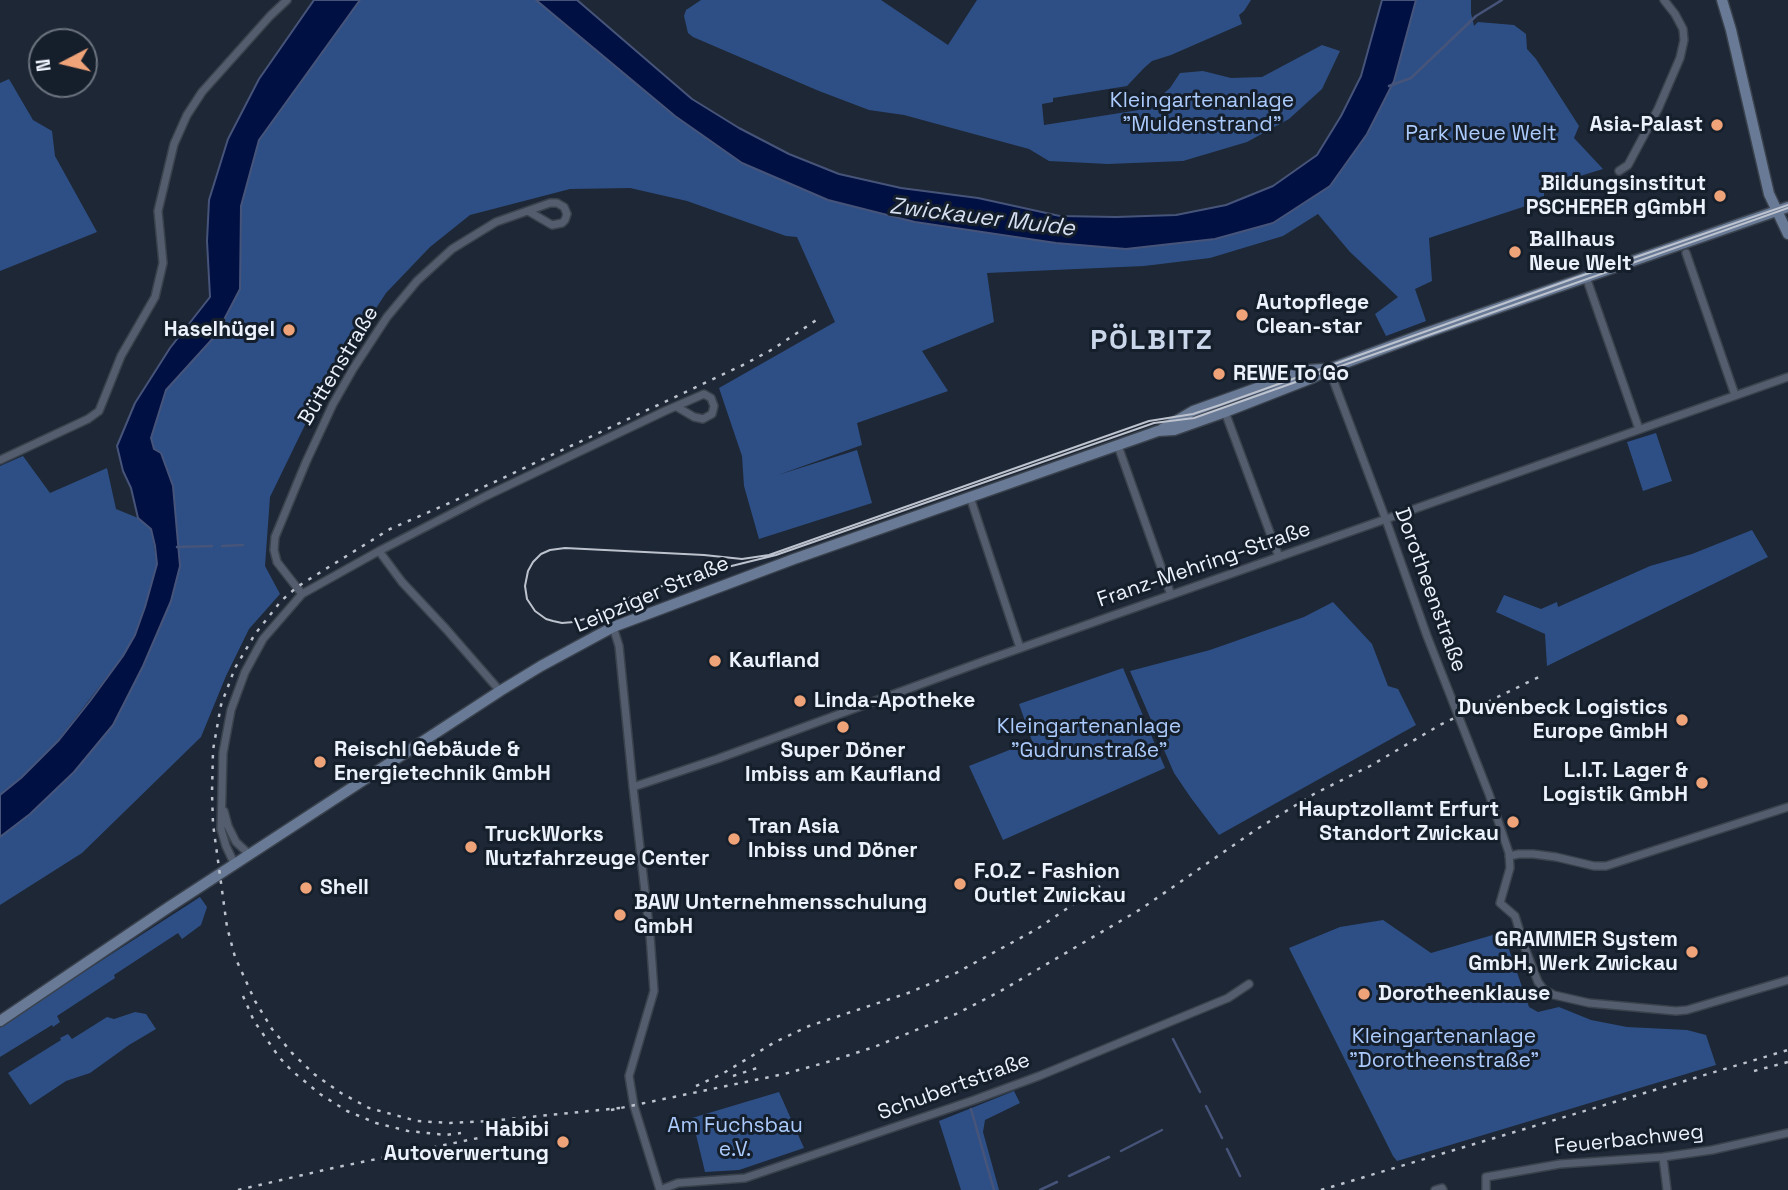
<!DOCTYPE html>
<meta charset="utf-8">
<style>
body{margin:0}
#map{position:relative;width:1788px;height:1190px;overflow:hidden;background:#1e2735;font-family:"Space Grotesk",sans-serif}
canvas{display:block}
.north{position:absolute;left:28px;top:28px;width:70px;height:70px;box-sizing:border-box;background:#151e2b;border:2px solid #6b737f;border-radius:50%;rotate:263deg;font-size:19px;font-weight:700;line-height:28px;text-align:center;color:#ecf2fc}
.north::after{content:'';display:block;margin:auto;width:24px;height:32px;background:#efa378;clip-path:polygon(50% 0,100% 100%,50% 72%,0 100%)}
</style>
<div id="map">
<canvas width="1788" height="1190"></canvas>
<div class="north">N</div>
</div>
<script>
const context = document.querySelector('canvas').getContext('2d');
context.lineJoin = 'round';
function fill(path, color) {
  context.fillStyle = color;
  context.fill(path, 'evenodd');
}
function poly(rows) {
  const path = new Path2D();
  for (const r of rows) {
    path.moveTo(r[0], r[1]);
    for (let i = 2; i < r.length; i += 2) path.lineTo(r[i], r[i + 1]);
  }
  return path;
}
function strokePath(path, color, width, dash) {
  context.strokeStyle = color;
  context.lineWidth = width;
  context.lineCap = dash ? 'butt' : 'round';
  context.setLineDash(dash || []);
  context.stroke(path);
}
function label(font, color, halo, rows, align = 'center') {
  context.font = font + ' "Space Grotesk",sans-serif';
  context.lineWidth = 6;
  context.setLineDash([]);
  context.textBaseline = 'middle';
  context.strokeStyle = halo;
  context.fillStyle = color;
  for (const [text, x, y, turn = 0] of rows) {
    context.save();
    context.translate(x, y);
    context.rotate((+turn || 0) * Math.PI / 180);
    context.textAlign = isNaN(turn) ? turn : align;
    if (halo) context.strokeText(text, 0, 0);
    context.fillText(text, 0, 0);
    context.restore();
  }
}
const green = poly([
 [360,0,536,0,675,116,742,163,831,201,915,222,1056,243,1126,249,1215,239,1365,136,1394,81,1416,0,1471,0,1471,13,1474,26,1478,22,1514,25,1526,34,1527,49,1536,59,1579,126,1574,138,1603,169,1544,187,1544,200,1429,238,1432,281,1415,289,1426,321,1386,336,1375,314,1398,297,1350,252,1318,214,1283,236,1210,258,1144,266,987,273,994,322,922,351,948,391,857,423,862,445,778,475,857,450,872,503,759,539,744,486,742,456,719,388,835,322,797,237,786,236,687,201,630,188,570,189,470,215,430,247,386,293,320,394,270,497,265,566,280,594,249,629,226,676,201,737,82,853,0,905,0,837,30,814,113,725,143,666,171,601,180,566,151,438,165,390,189,363,240,289,241,206,259,140],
 [701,0,881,0,948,45,977,0,1251,0,1244,11,1239,15,1242,24,1171,55,1152,61,1144,68,1127,86,1053,98,1053,102,1042,104,1044,125,1139,110,1156,100,1170,88,1180,73,1203,71,1231,78,1262,77,1322,45,1340,51,1322,89,1289,119,1247,142,1183,161,1108,164,1049,161,1029,149,904,115,869,110,819,91,693,37,688,33,684,16,686,10],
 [9,79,33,120,52,131,55,156,97,232,0,271,0,83],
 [1656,433,1672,481,1643,491,1627,442],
 [23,456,50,493,107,468,116,509,138,518,151,529,157,564,145,607,135,635,123,656,56,743,21,778,0,795,0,466],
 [1752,530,1768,557,1547,666,1545,634,1496,612,1504,595,1541,609,1557,602,1558,607,1650,566,1692,554],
 [1333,602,1372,644,1388,686,1398,689,1416,725,1219,835,1191,798,1174,773,1130,671,1210,650,1304,617],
 [1123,668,1165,768,1003,840,969,766,1032,741,1019,704],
 [200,897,207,907,201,925,182,939,178,933,114,975,115,978,57,1016,60,1022,53,1027,52,1025,0,1057,0,1026],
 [1383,920,1431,953,1503,932,1529,1007,1538,1012,1559,1007,1591,1020,1627,1027,1687,1030,1706,1035,1716,1065,1397,1161,1393,1156,1289,948,1340,927],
 [135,1012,146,1014,156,1029,129,1045,90,1073,66,1081,30,1105,8,1073,61,1040,60,1038,68,1034,72,1039,107,1017,114,1019],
 [1014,1091,1020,1103,985,1120,983,1132,999,1190,961,1190,939,1121],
 [779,1092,804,1148,739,1170,705,1172,692,1118]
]);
const water = poly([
 [314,0,360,0,259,140,241,206,240,289,216,335,166,390,151,438,154,449,161,453,173,486,180,566,171,601,143,666,113,725,74,772,30,814,0,837,0,795,21,778,59,740,90,701,123,656,135,635,145,607,157,564,155,546,151,529,138,518,131,488,123,471,117,446,135,403,170,348,210,297,207,241,209,200,228,139,259,79,314,0],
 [536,0,577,0,692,99,739,128,789,154,839,174,901,188,978,198,1060,216,1116,217,1176,215,1226,205,1273,186,1317,155,1341,116,1361,76,1382,0,1416,0,1394,81,1367,134,1330,186,1273,223,1215,239,1126,249,1056,243,915,222,828,200,742,163,675,116,536,0]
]);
const stream = poly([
 [1389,86,1411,78,1476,16,1502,0],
 [222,546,243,545],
 [177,547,212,546],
 [1173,1039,1200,1092],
 [1206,1106,1222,1138],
 [971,1109,994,1190],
 [1227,1149,1240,1176],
 [1121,1151,1162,1130],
 [1069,1176,1109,1157],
 [1040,1190,1057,1182]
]);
const street = poly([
 [1619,171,1628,165,1658,109,1680,58,1684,40,1683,29,1675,14,1664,0],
 [1686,253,1735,395],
 [1586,277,1639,429],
 [1329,369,1386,520,1427,636,1489,794,1509,853,1510,868,1500,903,1515,916,1525,948,1538,982,1544,990,1554,995,1589,1003,1676,1011,1687,1010,1788,980],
 [1225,412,1279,557],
 [1118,446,1171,595],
 [0,460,88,419,99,411,121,356,155,297,163,263,158,211,174,144,187,115,202,92,270,16,287,0],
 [970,497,1020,648],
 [379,551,402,582,446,629,500,691],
 [302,594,277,562,274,550,275,537,306,462,333,404,353,369,387,317,417,281,452,249,496,222,550,203,557,203,564,207,567,214,565,220,562,223,552,225,528,211],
 [613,627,619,646,633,787,650,935,654,991,629,1076,634,1106,660,1190,678,1183,745,1178,974,1100,1039,1076,1228,998,1249,984],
 [633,787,717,759,984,661,1788,377],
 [224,811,228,826,236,842,250,855],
 [1509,856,1519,854,1533,854,1556,857,1594,866,1606,866,1788,807],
 [235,865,226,846,221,829,223,753,231,710,245,672,263,639,302,594,379,551,486,496,665,411,704,394,711,398,714,406,712,414,703,419,694,417,677,407],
 [1663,1157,1667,1190],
 [1435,1190,1442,1188,1443,1190],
 [1486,1190,1486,1177,1560,1164,1663,1157,1712,1150,1788,1133]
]);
const secondary = poly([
 [1722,0,1731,30,1769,194,1788,234],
 [1162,429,1193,411,1307,370,1323,369],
 [0,1021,169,907,500,691,541,666,613,627,794,559,1158,431,1174,430,1225,412,1312,378,1329,369,1423,334,1788,207]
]);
const tram = poly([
 [1788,205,1575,278,1220,405,1193,414,1149,421,769,555,742,559,704,555,565,548,550,550,541,554,533,562,528,571,525,586,527,599,535,611,546,619,553,621,562,623,574,622,595,616,631,597,691,576,776,555,1154,423,1194,418,1788,208]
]);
const rail = poly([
 [243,996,254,1021,279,1057,291,1070,320,1094,347,1111,376,1123,408,1131,446,1135,461,1133],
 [1754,1071,1788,1062],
 [733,1076,760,1067],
 [696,1086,722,1074,775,1042,809,1026,908,993,956,973,1037,929,1100,886],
 [620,1108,489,1121,450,1123,417,1121,369,1108,341,1093,314,1074,292,1053,272,1029,255,1001,235,957,227,927,213,824,212,793,213,750,221,705,235,668,255,634,281,601,297,587,316,575,390,529,454,501,743,365,773,349,821,317],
 [611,1110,784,1074,831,1061,874,1047,956,1014,999,992,1141,909,1257,829,1314,794,1370,766,1440,725,1543,675],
 [238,1190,333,1168,546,1124],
 [1321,1190,1788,1050]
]);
const markers = [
 [1717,125,7,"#efa378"],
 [1720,196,7,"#efa378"],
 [1515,252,7,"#efa378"],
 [1242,315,7,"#efa378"],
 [289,330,7,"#efa378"],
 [1219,374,7,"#efa378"],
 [715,661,7,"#efa378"],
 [800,701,7,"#efa378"],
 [1682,720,7,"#efa378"],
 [843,727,7,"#efa378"],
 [320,762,7,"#efa378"],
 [1702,783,7,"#efa378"],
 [1513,822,7,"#efa378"],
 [734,839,7,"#efa378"],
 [471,847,7,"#efa378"],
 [960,884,7,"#efa378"],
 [306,888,7,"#efa378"],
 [620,915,7,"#efa378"],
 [1692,952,7,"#efa378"],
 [1364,994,7,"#efa378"],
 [563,1142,7,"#efa378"]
];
const parkNames = [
 ["Kleingartenanlage",1202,101],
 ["\"Muldenstrand\"",1202,125],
 ["Park Neue Welt",1481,134],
 ["Kleingartenanlage",1089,727],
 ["\"Gudrunstraße\"",1089,751],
 ["Kleingartenanlage",1444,1037],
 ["\"Dorotheenstraße\"",1444,1061],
 ["Am Fuchsbau",735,1126],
 ["e.V.",735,1150]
];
const poiNames = [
 ["Asia-Palast",1703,125,"right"],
 ["Bildungsinstitut",1706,184,"right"],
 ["PSCHERER gGmbH",1706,208,"right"],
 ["Ballhaus",1529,240],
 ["Neue Welt",1529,264],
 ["Autopflege",1256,303],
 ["Clean-star",1256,327],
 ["Haselhügel",275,330,"right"],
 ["REWE To Go",1233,374],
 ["Kaufland",729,661],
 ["Linda-Apotheke",814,701],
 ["Duvenbeck Logistics",1668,708,"right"],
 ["Europe GmbH",1668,732,"right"],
 ["Reischl Gebäude &",334,750],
 ["Energietechnik GmbH",334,774],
 ["Super Döner",843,751,"center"],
 ["Imbiss am Kaufland",843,775,"center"],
 ["L.I.T. Lager &",1688,771,"right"],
 ["Logistik GmbH",1688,795,"right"],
 ["Hauptzollamt Erfurt",1499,810,"right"],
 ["Standort Zwickau",1499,834,"right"],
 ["Tran Asia",748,827],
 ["Inbiss und Döner",748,851],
 ["TruckWorks",485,835],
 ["Nutzfahrzeuge Center",485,859],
 ["F.O.Z - Fashion",974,872],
 ["Outlet Zwickau",974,896],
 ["Shell",320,888],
 ["BAW Unternehmensschulung",634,903],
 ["GmbH",634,927],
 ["GRAMMER System",1678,940,"right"],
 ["GmbH, Werk Zwickau",1678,964,"right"],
 ["Dorotheenklause",1378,994],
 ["Habibi",549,1130,"right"],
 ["Autoverwertung",549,1154,"right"]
];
const streetNames = [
 ["Büttenstraße",339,366,-59],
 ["Franz-Mehring-Straße",1204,565,-19],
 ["Dorotheenstraße",1430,590,70],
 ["Leipziger Straße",652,595,-23],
 ["Schubertstraße",954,1087,-20],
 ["Feuerbachweg",1629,1140,-6]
];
const waterNames = [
 ["Zwickauer Mulde",982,218,7]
];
const districtNames = [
 ["PÖLBITZ",1152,341]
];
fill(green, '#2e4f85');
fill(water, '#001042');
strokePath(water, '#47547a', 2);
strokePath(stream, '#47547a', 2.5);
strokePath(street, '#3a424d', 10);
strokePath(secondary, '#3a424d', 13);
strokePath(street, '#535d6d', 7);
strokePath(secondary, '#697a96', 10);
strokePath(tram, '#bdc3ce', 2);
strokePath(rail, '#bdc3ce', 2.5, [3.5, 7]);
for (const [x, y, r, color] of markers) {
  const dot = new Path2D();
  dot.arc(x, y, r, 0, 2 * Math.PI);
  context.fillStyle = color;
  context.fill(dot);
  strokePath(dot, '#151e2b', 2.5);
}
label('21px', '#accbfd', '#151e2b', parkNames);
label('bold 21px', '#ecf2fc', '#151e2b', poiNames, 'left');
label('21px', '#ecf2fc', '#151e2b', streetNames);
label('italic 23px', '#d5dff0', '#151e2b', waterNames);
context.letterSpacing = '2px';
label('bold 28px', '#cad6e9', '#151e2b', districtNames);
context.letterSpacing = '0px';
</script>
